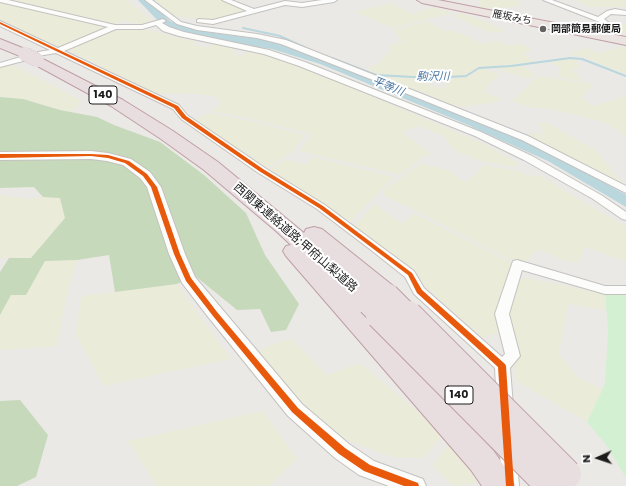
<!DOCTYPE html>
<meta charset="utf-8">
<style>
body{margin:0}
#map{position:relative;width:626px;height:486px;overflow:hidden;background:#ebe9e5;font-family:Poppins,sans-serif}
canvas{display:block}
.north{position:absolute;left:578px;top:438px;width:40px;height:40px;-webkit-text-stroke:3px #fff;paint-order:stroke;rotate:267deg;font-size:11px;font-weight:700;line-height:16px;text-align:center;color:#1c1c1c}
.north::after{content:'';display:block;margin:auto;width:14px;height:18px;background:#1c1c1c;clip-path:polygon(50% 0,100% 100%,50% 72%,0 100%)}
</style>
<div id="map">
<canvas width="626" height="486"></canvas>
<div class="north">N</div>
</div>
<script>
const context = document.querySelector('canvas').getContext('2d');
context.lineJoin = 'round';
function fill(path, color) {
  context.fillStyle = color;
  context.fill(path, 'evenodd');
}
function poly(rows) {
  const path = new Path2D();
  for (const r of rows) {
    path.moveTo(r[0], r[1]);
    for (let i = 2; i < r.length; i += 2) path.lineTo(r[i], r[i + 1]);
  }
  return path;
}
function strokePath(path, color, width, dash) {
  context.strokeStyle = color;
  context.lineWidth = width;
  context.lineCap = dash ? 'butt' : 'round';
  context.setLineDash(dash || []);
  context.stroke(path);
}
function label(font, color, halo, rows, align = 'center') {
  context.font = font + ' Poppins,"Noto Sans JP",sans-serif';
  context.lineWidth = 4;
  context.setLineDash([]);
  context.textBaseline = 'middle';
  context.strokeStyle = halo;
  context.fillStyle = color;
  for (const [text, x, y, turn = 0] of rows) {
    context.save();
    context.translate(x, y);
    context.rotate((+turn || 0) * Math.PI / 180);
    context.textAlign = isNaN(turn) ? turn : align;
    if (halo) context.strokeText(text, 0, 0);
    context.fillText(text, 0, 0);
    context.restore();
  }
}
const farmland = poly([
 [6,0,127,0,154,22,142,26,133,26,137,24,123,20,113,25],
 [152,0,222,0,247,10,213,21,182,17,165,11],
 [480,0,517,0,523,6,482,9,479,5],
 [577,0,622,0,626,3,626,7,589,7,578,2],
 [0,2,2,3,108,27,59,48,0,21],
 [391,3,413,14,433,7,453,13,392,28,354,12],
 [461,13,483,21,506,31,490,33,453,16],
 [427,21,445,31,452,30,457,33,461,33,482,44,498,41,507,45,522,44,533,50,526,51,526,56,535,62,476,68,467,74,459,76,431,77,377,74,368,70,373,65,378,64,390,50,388,45,403,42,393,30],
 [608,24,626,24,626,34,612,34],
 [116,28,143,29,197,42,194,45,208,48,211,44,237,48,232,54,242,56,246,52,279,58,306,68,484,144,520,164,514,167,480,161,454,150,444,136,418,126,402,132,432,154,422,157,400,175,299,151,311,134,252,119,210,111,221,104,215,96,194,94,155,93,66,49],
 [625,46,626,47,626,74,584,57,567,54,587,48,598,53],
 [570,59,575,59,581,68,572,69,583,81,558,77,560,68,549,62],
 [5,65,16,66,82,101,75,109,70,112,23,99,0,97,0,67],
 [519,66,536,73,528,79,495,68],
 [481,69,485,69,500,75,489,83,485,93,504,99,493,103,458,107,380,77,425,79,430,86,445,88,448,79,468,77],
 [538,76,593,84,582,98,594,106,626,96,626,137,608,124,589,118,546,108,533,108,512,101],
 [208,113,251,121,305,135,293,151,267,168,234,148,195,120],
 [538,123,548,123,597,151,622,183,526,137,531,133,544,134],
 [313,157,394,177,350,222,269,170,286,159,306,165],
 [421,163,450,171,464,182,468,181,484,165,523,172,525,175,540,176,626,227,626,262,585,247,578,263,562,260,539,249,523,263,514,262,411,208,384,196,384,190],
 [0,195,29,199,43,197,60,198,65,218,31,258,0,258],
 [374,204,403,224,414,213,513,264,497,306,497,317,502,331,483,338,430,291,403,261,354,226],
 [77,260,66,298,57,346,0,350,0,315,11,294,26,295,45,261],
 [526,278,605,294,606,310,568,304,559,354,580,379,603,389,587,422,516,381,507,314,517,281],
 [177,284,231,359,103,386,76,334,81,296],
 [291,338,327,375,360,363,443,433,436,444,423,458,391,457,330,433,256,351],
 [263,411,297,459,269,486,157,486,128,441],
 [453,439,484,474,475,483,453,486,432,465]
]);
const forest = poly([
 [0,97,23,99,60,110,97,117,114,125,160,142,204,175,246,213,265,255,299,304,286,330,271,332,260,309,237,310,194,275,177,284,115,292,109,255,77,260,45,261,26,295,11,295,0,315,0,272,9,258,31,258,65,218,60,198,43,197,34,187,0,188],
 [20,400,48,435,36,477,17,486,0,486,0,401]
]);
const park = poly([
 [605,290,626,290,626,478,607,446,587,422,605,384,608,332]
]);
const water = poly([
 [470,116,558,156,626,195,626,207,548,161,472,127]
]);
const stream = poly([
 [243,28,280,36,308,49],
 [332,58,376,75,432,78,466,76,479,68,511,66,570,58,582,59,626,76]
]);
const river = poly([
 [138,0,149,0,170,21,179,25,207,32,274,41,330,58,502,128,504,131,502,134,496,136,490,134,320,64,272,49,207,40,171,31,162,25,138,0]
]);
const minor = poly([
 [0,0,8,0,115,25,142,25,163,19,166,21,162,23,169,27,184,32,269,50,305,62,481,132,532,156,601,195,626,212,626,220,622,219,593,199,524,160,475,136,299,66,264,54,179,36,163,31,156,25,142,29,116,29,64,51,179,105,187,115,265,168,325,205,414,271,424,288,502,357,505,354,495,314,513,261,517,260,605,286,626,286,626,294,605,294,522,270,509,314,520,356,510,368,513,406,511,411,505,412,499,411,497,406,495,368,414,294,405,277,371,250,317,209,257,172,181,119,173,109,56,53,38,56,38,52,50,50,0,26,0,21,58,48,108,27,0,2,0,0],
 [145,0,152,0,181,22,197,26,257,34,286,40,528,136,626,186,626,193,522,140,373,80,281,44,257,38,197,30,177,24,145,0],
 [222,0,231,0,254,9,285,1,302,3,322,0,337,0,334,2,302,7,285,5,213,24,197,22,197,20,199,19,213,20,247,11,222,0],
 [543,0,552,0,598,17,607,11,615,9,626,11,626,15,611,14,604,19,608,22,616,38,612,40,608,38,602,23,543,0],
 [24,56,27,56,27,60,0,67,0,63,24,56],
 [508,442,514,444,516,449,519,486,501,486,500,449,502,444,508,442]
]);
const tertiary = poly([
 [91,151,108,153,131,159,150,172,161,187,185,254,195,277,302,404,349,444,374,461,423,479,426,486,389,486,359,475,335,458,288,416,209,318,182,283,169,254,147,187,140,178,123,165,107,161,91,159,0,160,0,152,91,151]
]);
const trunk = poly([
 [417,0,438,0,626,37,626,45,422,3,417,0]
]);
const motorway = poly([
 [0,39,30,51,32,54,30,57,25,58,0,48,0,39],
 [37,56,123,100,173,131,218,162,304,233,306,229,314,227,322,229,397,289,400,295,397,301,388,303,379,301,381,304,378,310,369,313,362,311,493,450,511,476,516,486,482,486,471,470,286,256,283,251,286,246,291,245,276,231,204,170,161,139,111,106,32,63,30,60,32,57,37,56]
]);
const motorwayBridgeFar2 = poly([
 [25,54,37,60]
]);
const motorwayBridgeFar1 = poly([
 [388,295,409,316],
 [369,304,381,316]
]);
const motorwayBridge = poly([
 [380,315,550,486],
 [408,315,567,474]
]);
const cycleway = poly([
 [0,22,178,106,186,116,263,169,323,206,412,273,422,290,505,364,506,366,514,486,506,486,498,367,417,293,408,275,319,208,259,171,182,118,174,108,0,24,0,22],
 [0,154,91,154,108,155,129,161,147,174,157,187,180,254,191,278,217,312,298,408,345,448,370,465,418,483,419,486,404,486,364,471,339,454,292,412,213,316,186,281,174,254,151,187,143,176,125,163,108,158,91,156,0,158,0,154]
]);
const markers = [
 [543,29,4,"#646462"]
];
const farStreetnames = [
 ["雁坂みち",512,18,11]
];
const farPoinames = [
 ["岡部簡易郵便局",551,29]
];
const farWaternames = [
 ["駒沢川",433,77],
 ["平等川",388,87,22]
];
const shields = [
 [103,95,28],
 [459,395,28]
];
const shieldNames = [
 ["140",103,95],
 ["140",459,395]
];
const streetNames = [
 ["西関東連絡道路;甲府山梨道路",295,238,41]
];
fill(farmland, '#eaebd8');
fill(forest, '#c6d9bb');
fill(park, '#d3f1d2');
fill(water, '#b9d7dd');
strokePath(stream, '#b9d7dd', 2);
fill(river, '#b9d7dd');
strokePath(minor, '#c3c2c1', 2);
strokePath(tertiary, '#c3c2c1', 2);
strokePath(trunk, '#bf9ea7', 2);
strokePath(motorway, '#bf9ea7', 2);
fill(minor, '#fcfcfb');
fill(tertiary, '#fcfcfb');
fill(trunk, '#ece4e1');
fill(motorway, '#e9dedf');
strokePath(motorwayBridgeFar2, '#bf9ea7', 14, []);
strokePath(motorwayBridgeFar1, '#bf9ea7', 24, []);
strokePath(motorwayBridge, '#bf9ea7', 30, []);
strokePath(motorwayBridgeFar2, '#e9dedf', 14);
strokePath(motorwayBridgeFar1, '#e9dedf', 22);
strokePath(motorwayBridge, '#e9dedf', 28);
fill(cycleway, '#e8590c');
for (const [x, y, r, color] of markers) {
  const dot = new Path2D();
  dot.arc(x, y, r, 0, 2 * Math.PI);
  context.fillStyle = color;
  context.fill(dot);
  strokePath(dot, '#fff', 1.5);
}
label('10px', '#1c1c1c', '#fff', farStreetnames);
label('bold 10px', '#1c1c1c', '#fff', farPoinames, 'left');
label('italic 11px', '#4976a1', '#fff', farWaternames);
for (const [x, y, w] of shields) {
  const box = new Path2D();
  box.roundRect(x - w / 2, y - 9, w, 18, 3);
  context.fillStyle = '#fff';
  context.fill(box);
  strokePath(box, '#1c1c1c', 1);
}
label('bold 11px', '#1c1c1c', null, shieldNames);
label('12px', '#1c1c1c', '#fff', streetNames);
</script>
